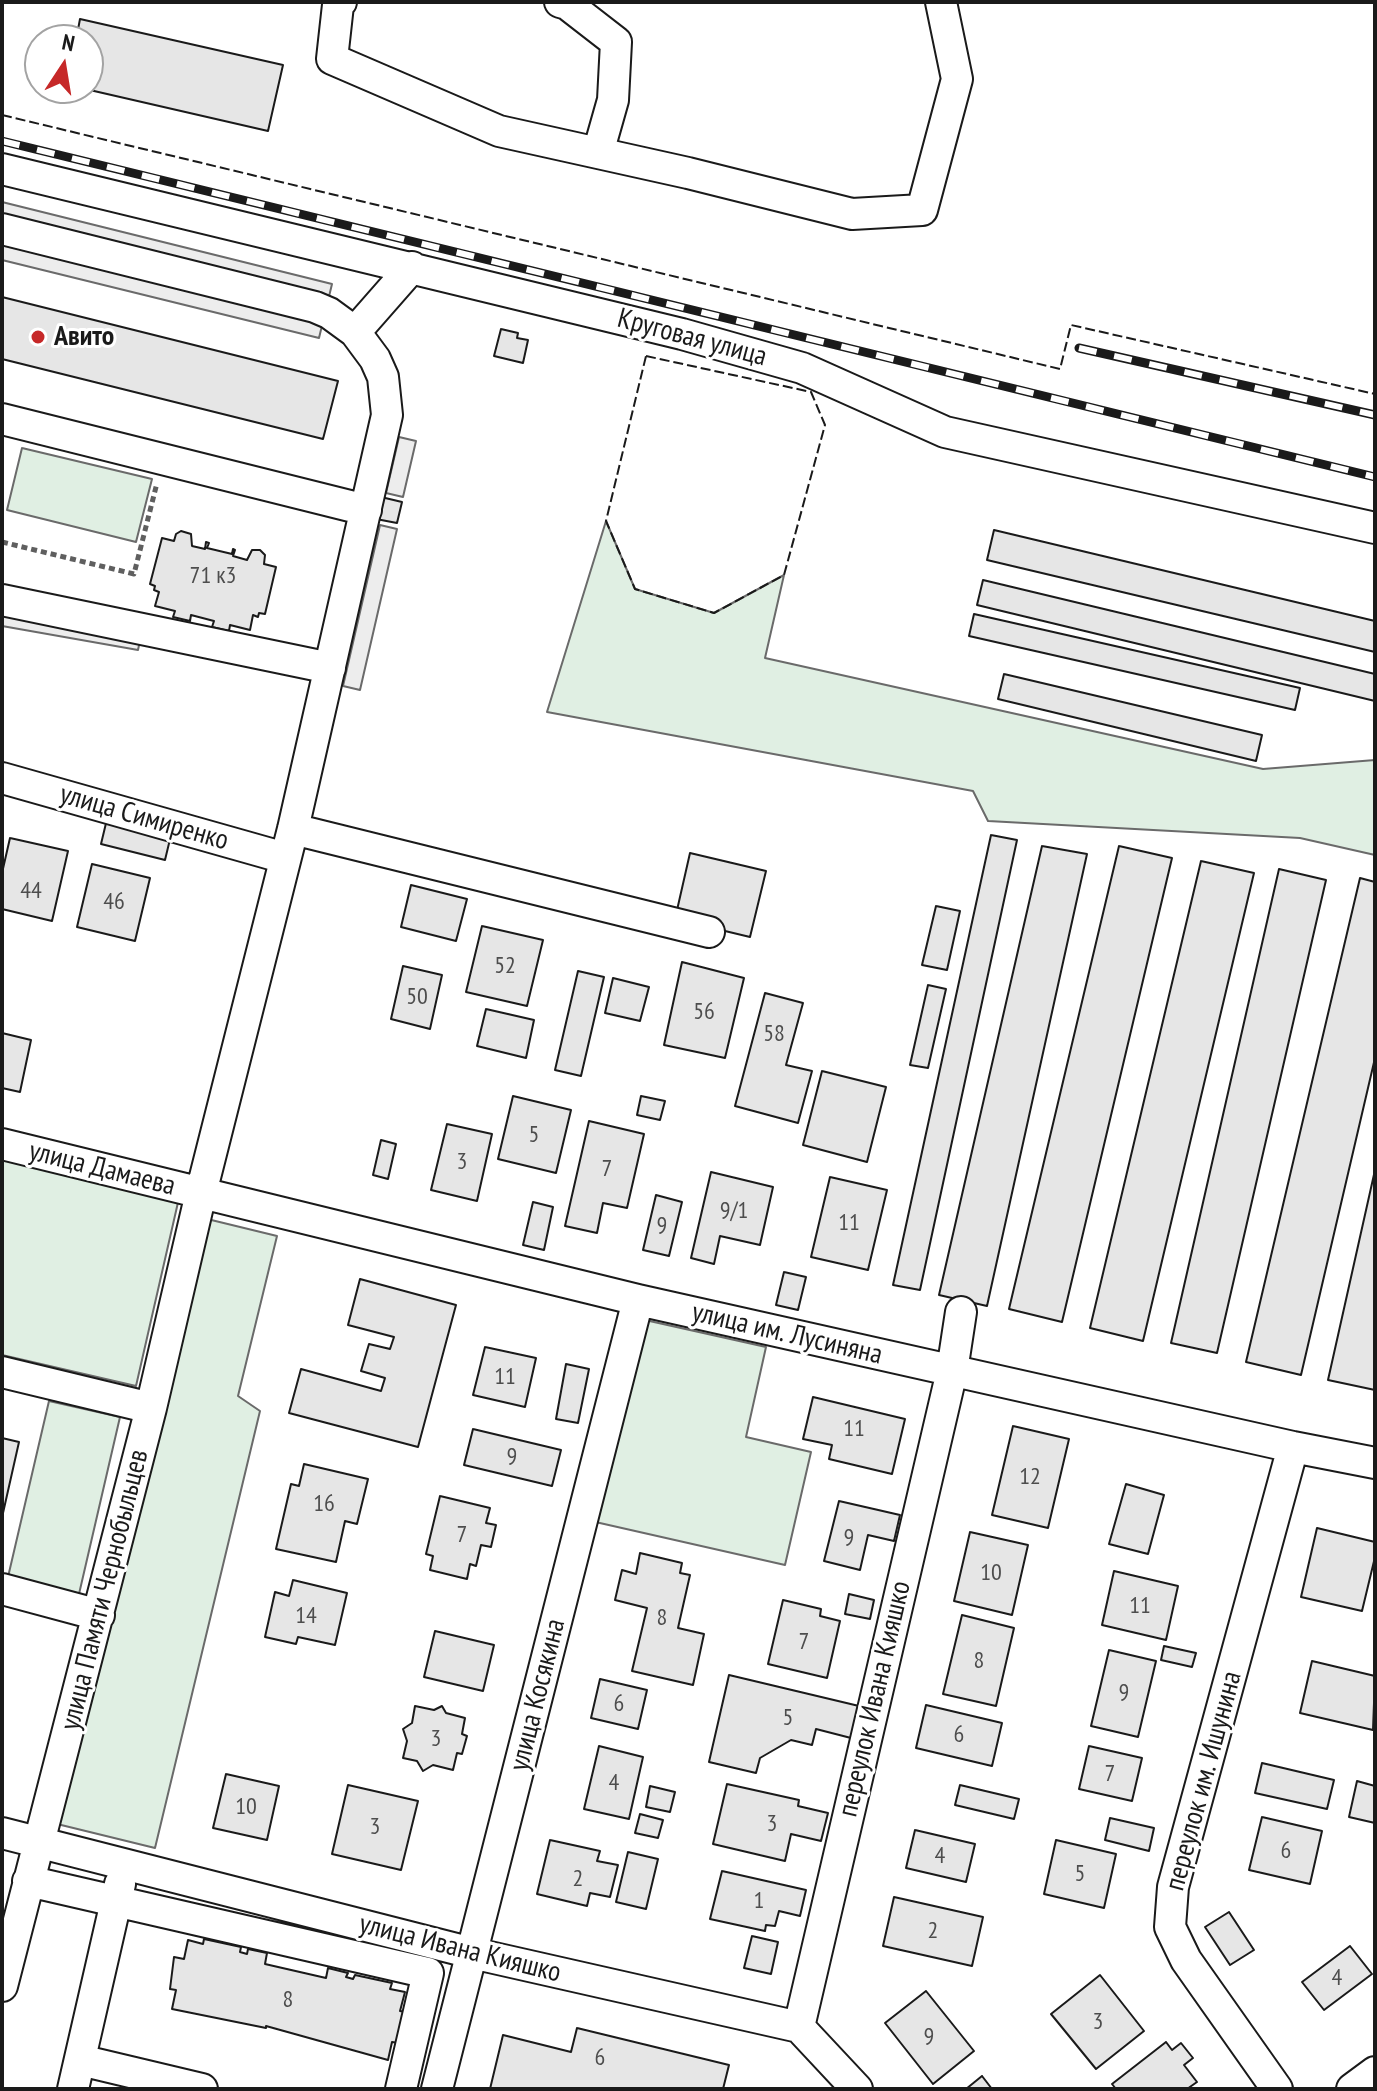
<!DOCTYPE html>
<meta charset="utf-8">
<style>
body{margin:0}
#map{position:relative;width:1377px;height:2091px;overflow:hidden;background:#fff;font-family:"PT Sans Narrow",sans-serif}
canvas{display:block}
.frame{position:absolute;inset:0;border:4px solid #1a1a1a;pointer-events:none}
.north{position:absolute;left:24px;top:24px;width:80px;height:80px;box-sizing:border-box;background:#fff;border:2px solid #a3a3a3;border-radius:50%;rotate:12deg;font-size:22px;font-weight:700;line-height:32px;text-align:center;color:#1a1a1a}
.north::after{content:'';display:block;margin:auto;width:28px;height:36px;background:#c62828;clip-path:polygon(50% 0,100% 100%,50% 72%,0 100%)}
</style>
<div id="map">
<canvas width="1377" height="2091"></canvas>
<div class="frame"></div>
<div class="north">N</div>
</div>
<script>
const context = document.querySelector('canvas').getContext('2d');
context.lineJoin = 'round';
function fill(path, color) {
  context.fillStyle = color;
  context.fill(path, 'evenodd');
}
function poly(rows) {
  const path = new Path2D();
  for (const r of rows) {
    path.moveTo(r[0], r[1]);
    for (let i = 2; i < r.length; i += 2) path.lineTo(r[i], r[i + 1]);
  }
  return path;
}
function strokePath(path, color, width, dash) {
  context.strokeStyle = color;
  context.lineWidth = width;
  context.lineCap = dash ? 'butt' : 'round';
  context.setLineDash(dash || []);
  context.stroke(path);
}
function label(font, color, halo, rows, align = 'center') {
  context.font = font + ' "PT Sans Narrow",sans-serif';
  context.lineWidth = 6;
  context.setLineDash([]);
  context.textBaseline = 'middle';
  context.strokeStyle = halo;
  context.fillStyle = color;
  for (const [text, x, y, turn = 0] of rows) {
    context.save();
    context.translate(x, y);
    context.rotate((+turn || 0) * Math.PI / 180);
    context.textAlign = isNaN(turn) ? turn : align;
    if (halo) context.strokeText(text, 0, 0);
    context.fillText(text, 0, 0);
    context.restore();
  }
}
const green = poly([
 [22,448,152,479,136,542,7,510,22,448],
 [606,521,635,589,714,613,784,575,765,658,1263,769,1375,760,1375,855,1300,838,988,821,973,791,547,712,606,521],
 [2,1158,179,1198,136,1386,2,1355,2,1158],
 [199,1217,277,1236,238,1396,260,1411,155,1848,53,1823,199,1217],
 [636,1318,766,1347,746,1437,811,1452,785,1565,591,1521,636,1318],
 [49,1401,120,1417,79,1594,8,1577,49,1401]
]);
const parking = poly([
 [2,202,332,284,319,338,2,260,2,202],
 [399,437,416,441,403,497,386,493,399,437],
 [380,525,397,529,360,690,343,686,380,525],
 [2,606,142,631,138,650,2,626,2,606]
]);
const building = poly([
 [80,19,283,65,268,131,81,88,88,88,88,40,76,40,80,19],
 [2,297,338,381,323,439,2,359,2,297],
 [501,329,518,333,517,338,528,340,523,363,494,356,501,329],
 [381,497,402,502,397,523,376,519,381,497],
 [994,530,1375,621,1375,652,987,560,994,530],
 [181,531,191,534,192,546,205,549,206,542,209,543,207,548,232,554,233,549,235,550,233,556,247,560,252,550,260,550,265,555,264,564,276,567,265,614,259,613,258,617,253,615,250,630,230,625,229,631,212,627,214,621,191,615,190,621,173,617,175,611,155,606,159,592,154,590,155,586,150,584,162,538,174,541,176,534,181,531],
 [983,580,1375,674,1375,701,977,605,983,580],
 [974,614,1300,688,1295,710,969,636,974,614],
 [1004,674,1262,735,1256,761,998,699,1004,674],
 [107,819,171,835,165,860,101,844,107,819],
 [991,835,1017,840,920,1290,893,1285,991,835],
 [10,838,68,851,52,921,2,909,2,873,10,838],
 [1042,846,1087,854,987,1306,939,1295,1042,846],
 [1119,846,1172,858,1062,1322,1009,1309,1119,846],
 [690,853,766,871,750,937,675,919,690,853],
 [1201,861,1254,873,1143,1341,1090,1328,1201,861],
 [92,864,150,878,135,941,77,927,92,864],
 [1279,869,1326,880,1217,1353,1171,1343,1279,869],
 [1360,878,1375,882,1375,1058,1301,1375,1246,1362,1360,878],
 [411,885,467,899,456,941,401,927,411,885],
 [936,906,960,911,947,970,922,965,936,906],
 [482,926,543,940,527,1006,466,992,482,926],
 [682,962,744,978,725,1058,664,1045,682,962],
 [403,966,442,975,430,1029,391,1019,403,966],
 [578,971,604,977,581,1076,555,1070,578,971],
 [613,978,649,987,640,1021,605,1013,613,978],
 [928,985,946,989,928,1068,910,1065,928,985],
 [765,993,803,1003,786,1065,812,1071,798,1123,735,1106,765,993],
 [486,1009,534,1020,526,1058,477,1046,486,1009],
 [2,1033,31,1040,20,1092,2,1088,2,1033],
 [822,1071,886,1087,867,1162,803,1145,822,1071],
 [513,1096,571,1110,556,1173,498,1159,513,1096],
 [641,1096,665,1101,660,1120,637,1115,641,1096],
 [589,1121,644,1134,627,1208,603,1203,597,1233,565,1226,589,1121],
 [447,1124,492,1134,477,1201,431,1190,447,1124],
 [381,1140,396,1144,388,1179,373,1175,381,1140],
 [1375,1170,1375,1390,1328,1380,1375,1170],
 [711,1172,773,1187,760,1245,720,1236,714,1264,691,1258,711,1172],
 [830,1177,887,1190,868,1270,811,1257,830,1177],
 [656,1195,682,1202,669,1256,643,1250,656,1195],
 [533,1202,553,1207,544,1250,523,1245,533,1202],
 [784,1272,806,1277,798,1310,776,1305,784,1272],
 [360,1279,456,1305,418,1447,289,1413,301,1369,381,1391,385,1378,361,1371,369,1344,390,1349,394,1337,348,1325,360,1279],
 [485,1347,536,1358,525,1407,473,1395,485,1347],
 [566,1364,589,1369,578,1423,556,1419,566,1364],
 [813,1397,905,1419,892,1474,829,1459,832,1445,803,1439,813,1397],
 [1013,1426,1069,1439,1048,1528,992,1515,1013,1426],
 [473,1429,561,1450,552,1486,464,1465,473,1429],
 [2,1438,19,1442,3,1513,2,1513,2,1438],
 [304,1464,368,1479,357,1524,345,1521,336,1562,276,1549,291,1484,299,1486,304,1464],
 [1126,1484,1164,1495,1148,1554,1109,1544,1126,1484],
 [440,1496,490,1508,486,1523,496,1525,491,1547,481,1545,476,1566,470,1564,467,1579,430,1570,433,1556,426,1554,440,1496],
 [839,1501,900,1515,894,1541,868,1535,860,1570,824,1561,839,1501],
 [1317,1528,1375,1542,1375,1557,1362,1611,1301,1597,1317,1528],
 [970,1532,1028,1545,1012,1615,954,1601,970,1532],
 [640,1553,682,1563,680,1573,690,1575,678,1628,704,1634,693,1685,632,1671,647,1608,615,1600,622,1570,636,1574,640,1553],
 [1114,1571,1178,1586,1166,1640,1102,1625,1114,1571],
 [293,1580,347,1593,335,1645,298,1637,296,1644,265,1637,275,1592,289,1596,293,1580],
 [849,1594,874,1600,870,1619,845,1614,849,1594],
 [783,1600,821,1609,820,1616,840,1621,827,1678,768,1664,783,1600],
 [962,1615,1014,1628,996,1706,943,1694,962,1615],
 [435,1631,494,1645,483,1691,424,1677,435,1631],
 [1164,1646,1196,1653,1192,1667,1161,1660,1164,1646],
 [1109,1650,1156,1661,1138,1737,1091,1726,1109,1650],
 [1312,1661,1375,1676,1373,1730,1300,1713,1312,1661],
 [729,1675,859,1706,851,1738,816,1729,812,1745,791,1740,760,1758,756,1773,709,1762,729,1675],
 [600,1679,647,1690,638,1729,591,1718,600,1679],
 [926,1705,1002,1723,992,1766,916,1748,926,1705],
 [415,1706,434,1710,442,1706,446,1713,465,1718,462,1734,467,1736,462,1754,457,1753,453,1770,433,1765,423,1771,417,1761,403,1758,407,1741,403,1729,412,1723,415,1706],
 [599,1746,643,1757,629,1819,584,1809,599,1746],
 [1089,1746,1142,1758,1132,1801,1079,1789,1089,1746],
 [1262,1763,1334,1780,1327,1809,1255,1793,1262,1763],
 [226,1774,279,1786,267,1840,213,1828,226,1774],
 [1357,1781,1375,1786,1375,1823,1349,1817,1357,1781],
 [727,1784,799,1800,798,1806,828,1813,821,1841,791,1834,785,1861,713,1844,727,1784],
 [348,1785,418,1801,401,1870,332,1854,348,1785],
 [960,1785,1019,1799,1014,1819,955,1805,960,1785],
 [650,1786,675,1792,670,1812,646,1807,650,1786],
 [640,1814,663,1820,658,1838,635,1833,640,1814],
 [1262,1817,1322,1831,1310,1884,1249,1870,1262,1817],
 [1110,1818,1154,1828,1149,1851,1105,1840,1110,1818],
 [915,1830,975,1844,966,1882,906,1868,915,1830],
 [550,1840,600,1851,597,1861,618,1865,610,1897,590,1893,587,1906,537,1894,550,1840],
 [1056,1840,1116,1854,1104,1908,1044,1894,1056,1840],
 [628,1852,658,1859,646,1909,616,1902,628,1852],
 [722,1871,806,1890,800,1916,779,1911,775,1926,766,1925,765,1931,710,1919,722,1871],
 [894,1897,983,1917,972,1966,883,1946,894,1897],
 [1229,1912,1254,1950,1230,1965,1205,1927,1229,1912],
 [752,1936,778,1942,771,1974,744,1968,752,1936],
 [204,1939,241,1947,240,1952,247,1954,248,1949,267,1953,265,1964,326,1978,328,1968,348,1973,346,1977,353,1979,355,1975,392,1983,390,1989,405,1992,400,2011,410,2013,398,2043,392,2042,388,2060,266,2026,266,2028,172,2009,176,1990,170,1989,174,1957,184,1959,188,1940,203,1944,204,1939],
 [1350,1946,1372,1974,1324,2010,1302,1982,1350,1946],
 [1100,1975,1144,2031,1096,2069,1051,2014,1100,1975],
 [926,1991,974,2051,933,2084,885,2023,926,1991],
 [577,2028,729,2065,723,2089,490,2089,503,2035,571,2052,577,2028],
 [1166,2042,1172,2050,1181,2043,1193,2058,1184,2065,1197,2082,1187,2089,1116,2089,1112,2084,1166,2042],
 [982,2076,992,2089,966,2089,982,2076]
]);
const path = poly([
 [2,542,134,574,157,483]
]);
const minor = poly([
 [341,2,338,5,332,59,499,131,688,173,852,214,922,210,957,79,941,2],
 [560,2,567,4,616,42,613,100,598,153],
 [2,169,682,334,802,368,945,432,1375,528],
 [2,229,315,307,329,313,355,332,375,359,383,377,387,415,293,829,201,1193,151,1408,2,1986],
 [355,332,412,267],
 [2,419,366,510],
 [2,600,330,668],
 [2,778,285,858],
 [293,829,709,932],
 [2,1144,638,1300,1293,1447,1375,1463],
 [2,1372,151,1408],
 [2,1589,99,1615],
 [2,1833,472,1953,799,2027,857,2089],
 [28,1881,428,1973,401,2089],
 [799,2027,952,1371,961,1312],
 [80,2060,202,2089],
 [73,2089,120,1884],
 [437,2089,638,1300],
 [1277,2089,1186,1960,1170,1927,1173,1887,1293,1447],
 [1352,2089,1375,2072]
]);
const rail = poly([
 [2,141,1375,477],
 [1079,348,1375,415]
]);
const fence = poly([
 [2,115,1060,369,1071,325,1375,394],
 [646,356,811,392,825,425,784,575,714,613,635,589,606,521,646,356]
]);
const markers = [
 [38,337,8,"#c62828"]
];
const numberNames = [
 ["71 к3",213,576],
 ["44",31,891],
 ["46",114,902],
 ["52",505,966],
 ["50",417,997],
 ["56",704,1012],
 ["58",774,1034],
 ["5",534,1135],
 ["3",462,1162],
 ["7",607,1169],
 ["9/1",734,1211],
 ["11",849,1223],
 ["9",662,1226],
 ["11",505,1377],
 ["11",854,1429],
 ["9",512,1457],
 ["12",1030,1477],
 ["16",324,1504],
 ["7",462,1535],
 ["9",849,1538],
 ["10",991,1573],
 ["11",1140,1606],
 ["14",306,1616],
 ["8",662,1618],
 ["7",804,1642],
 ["8",979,1661],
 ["9",1124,1693],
 ["6",619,1704],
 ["5",788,1718],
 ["6",959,1735],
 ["3",436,1739],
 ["7",1110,1774],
 ["4",614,1783],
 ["10",246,1807],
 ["3",772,1824],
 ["3",375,1827],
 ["6",1286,1851],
 ["4",940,1856],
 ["5",1080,1874],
 ["2",578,1879],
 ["1",759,1901],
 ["2",933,1931],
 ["4",1337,1978],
 ["8",288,2000],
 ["3",1098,2022],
 ["9",929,2037],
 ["6",600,2058]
];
const poiNames = [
 ["Авито",54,337]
];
const streetNames = [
 ["Круговая улица",692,338,15],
 ["улица Симиренко",144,818,16],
 ["улица Дамаева",102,1169,14],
 ["улица им. Лусиняна",787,1334,13],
 ["улица Памяти Чернобыльцев",105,1590,-76],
 ["улица Косякина",538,1695,-76],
 ["переулок Ивана Кияшко",875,1699,-77],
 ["переулок им. Ишунина",1204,1781,-75],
 ["улица Ивана Кияшко",460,1949,14]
];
fill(green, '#e0efe3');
strokePath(green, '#6a6a6a', 2);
fill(parking, '#ededed');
strokePath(parking, '#6a6a6a', 2);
fill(building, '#e6e6e6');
strokePath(building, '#1a1a1a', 2);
strokePath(minor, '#1a1a1a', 34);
strokePath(path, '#5f5f5f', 5, [6, 4]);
strokePath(minor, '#fff', 30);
strokePath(rail, '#1a1a1a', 9);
strokePath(rail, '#fff', 6, [18]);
strokePath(fence, '#1a1a1a', 2, [10, 4]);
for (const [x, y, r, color] of markers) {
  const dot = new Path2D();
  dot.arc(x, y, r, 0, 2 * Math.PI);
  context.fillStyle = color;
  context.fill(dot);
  strokePath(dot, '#fff', 3);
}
label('24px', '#4d4d4d', null, numberNames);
label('bold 28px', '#1a1a1a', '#fff', poiNames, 'left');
label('28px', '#1a1a1a', '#fff', streetNames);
</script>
